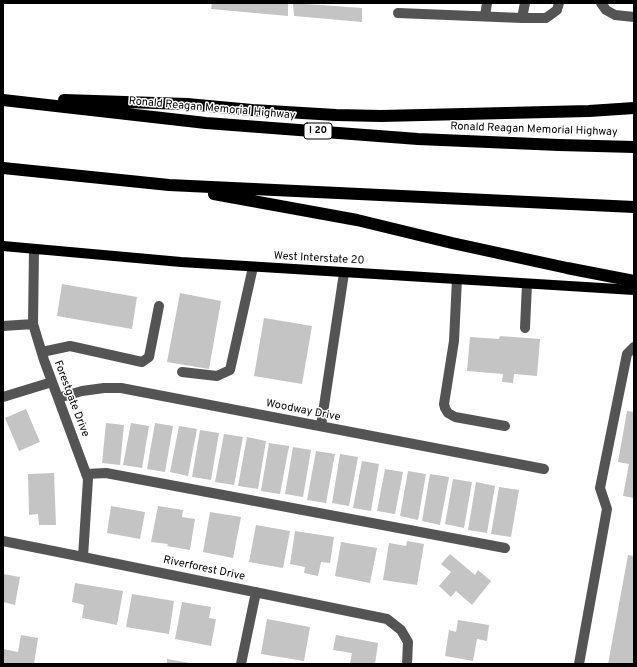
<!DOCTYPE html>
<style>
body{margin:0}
#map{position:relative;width:637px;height:667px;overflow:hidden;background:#fff;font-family:Overpass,sans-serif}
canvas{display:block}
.frame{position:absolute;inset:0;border:4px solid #000;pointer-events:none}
</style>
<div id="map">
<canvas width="637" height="667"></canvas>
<div class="frame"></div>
</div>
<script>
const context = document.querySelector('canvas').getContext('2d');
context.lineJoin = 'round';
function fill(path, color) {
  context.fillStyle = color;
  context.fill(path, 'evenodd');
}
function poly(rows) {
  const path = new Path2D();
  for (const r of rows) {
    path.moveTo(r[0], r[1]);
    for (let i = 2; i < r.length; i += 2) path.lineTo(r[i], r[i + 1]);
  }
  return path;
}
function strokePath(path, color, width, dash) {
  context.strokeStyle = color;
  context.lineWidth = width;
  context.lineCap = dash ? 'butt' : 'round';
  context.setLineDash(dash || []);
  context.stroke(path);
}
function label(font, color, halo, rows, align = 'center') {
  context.font = font + ' Overpass,sans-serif';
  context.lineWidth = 3;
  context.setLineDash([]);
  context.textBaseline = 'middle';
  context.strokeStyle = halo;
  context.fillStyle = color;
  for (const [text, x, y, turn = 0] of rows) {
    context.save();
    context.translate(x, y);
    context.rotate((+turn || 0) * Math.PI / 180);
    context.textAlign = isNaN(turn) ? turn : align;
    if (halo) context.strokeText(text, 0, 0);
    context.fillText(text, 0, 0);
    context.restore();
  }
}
const building = poly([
 [212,3,288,4,288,16,211,9],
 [293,3,362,8,362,22,294,16],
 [62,284,137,297,132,329,57,316],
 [180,293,221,301,209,369,167,362],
 [264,318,312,326,302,384,254,376],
 [500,336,540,339,537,376,514,374,513,383,502,382,503,374,467,371,470,337,499,339],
 [26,409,40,442,19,451,5,418],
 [627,411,634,412,634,498,623,496,629,464,618,462],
 [106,423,124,425,120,465,102,463],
 [131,423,149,426,142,468,123,465],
 [155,423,173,426,165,472,147,469],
 [179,426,197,429,188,476,170,472],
 [200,430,219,433,211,480,192,477],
 [224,434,243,437,234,485,215,482],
 [247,437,266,441,258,489,238,486],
 [269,443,289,446,280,494,261,491],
 [293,447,311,450,303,497,285,494],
 [316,451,335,454,326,503,307,500],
 [340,454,358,457,349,506,332,503],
 [362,461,379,464,371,511,353,508],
 [385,469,403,472,395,514,377,511],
 [408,471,426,474,418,520,400,516],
 [54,473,56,525,39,525,38,514,29,515,28,474],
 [430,474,449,477,440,525,422,521],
 [453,479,472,482,464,528,445,524],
 [476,482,495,486,487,533,468,530],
 [499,487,519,490,511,537,491,534],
 [111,506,145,512,140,539,107,533],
 [158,506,183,510,182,517,195,519,190,550,167,546,168,544,151,542],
 [210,512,241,517,233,558,203,552],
 [256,525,290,531,283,568,249,562],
 [295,531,334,537,330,563,321,562,318,576,304,573,305,567,290,564],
 [407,541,424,544,417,585,383,580,389,543,406,546],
 [341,542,377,548,370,583,335,576],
 [450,554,475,575,478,570,491,581,472,605,456,591,451,597,439,586,451,572,441,564],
 [628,555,634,556,634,664,608,664],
 [3,574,20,577,15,605,3,602],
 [75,583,123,591,117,625,82,618,84,605,72,602],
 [132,594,174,601,169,634,126,627],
 [182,602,211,607,209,618,216,619,211,646,175,639],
 [267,619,310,627,304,661,261,654],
 [458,620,489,625,487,641,477,639,473,661,445,656,449,630,456,632],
 [21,635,38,638,34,664,3,664,3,649,18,652],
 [336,635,378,643,375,664,350,664,352,653,333,650],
 [167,659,190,663,190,664,167,664]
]);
const minor = poly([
 [601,3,606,10,615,15,634,17],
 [398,13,522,18,525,3],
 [485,16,487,3],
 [522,18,546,18,557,10,559,3],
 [34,249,33,324,44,360,88,479,83,557],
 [457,279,454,341,444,404,445,408,448,413,455,417,505,426],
 [3,326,33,324],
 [525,328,527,284],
 [42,352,70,346,142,362,149,357,159,306],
 [182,372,217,376,230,370,253,267],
 [3,397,52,382],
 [58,398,82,391,104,388,121,388,544,469],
 [321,426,344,273],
 [86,474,106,473,505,548],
 [3,541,83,557,387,619,401,630,408,642,407,664],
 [241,664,256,592],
 [579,664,607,509,600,488,627,354,634,347]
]);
const major = poly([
 [3,246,181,262,634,290]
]);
const highway = poly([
 [3,100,206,123,418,139,559,145,634,147],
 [64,100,187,104,252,110,336,115,381,116,589,111,634,108],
 [3,168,169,185,634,207],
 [214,194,357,220,452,243,567,268,634,281]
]);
const shields = [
 [318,131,28]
];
const shieldNames = [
 ["I 20",318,131]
];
const streetNames = [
 ["Ronald Reagan Memorial Highway",212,109,5],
 ["Ronald Reagan Memorial Highway",534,130,2],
 ["West Interstate 20",319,259,3],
 ["Forestgate Drive",71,399,69],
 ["Woodway Drive",303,411,11],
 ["Riverforest Drive",204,569,12]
];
fill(building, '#c4c4c4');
strokePath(minor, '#545454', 10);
strokePath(major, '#000', 10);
strokePath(highway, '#000', 12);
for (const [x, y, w] of shields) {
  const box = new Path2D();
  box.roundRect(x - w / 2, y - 8, w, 16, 3);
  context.fillStyle = '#fff';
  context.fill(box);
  strokePath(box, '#000', 1);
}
label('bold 10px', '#000', null, shieldNames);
label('11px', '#000', '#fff', streetNames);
</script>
